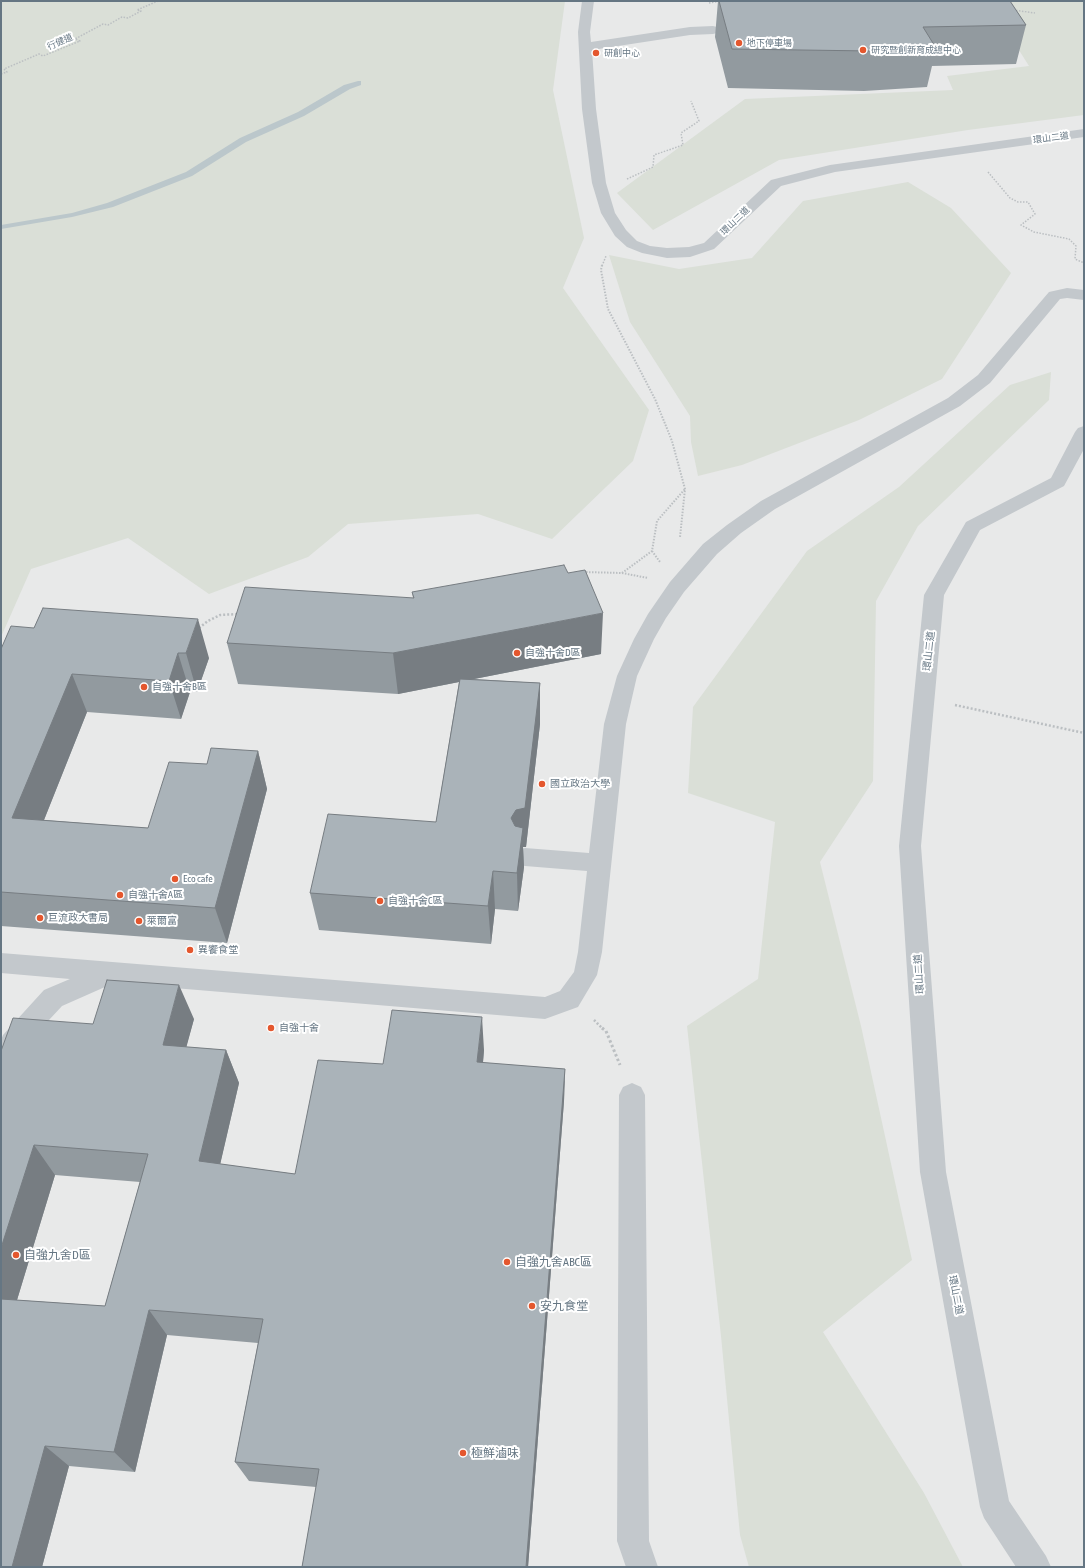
<!DOCTYPE html>
<meta charset="utf-8">
<style>
body{margin:0}
#map{position:relative;width:1085px;height:1568px;overflow:hidden;background:#fafaf8;font-family:"Asap Condensed",sans-serif}
canvas{display:block}
.frame{position:absolute;inset:0;border:2px solid #657683;pointer-events:none}
</style>
<div id="map">
<canvas width="1085" height="1568"></canvas>
<div class="frame"></div>
</div>
<script>
const context = document.querySelector('canvas').getContext('2d');
context.lineJoin = 'round';
function fill(path, color) {
  context.fillStyle = color;
  context.fill(path, 'evenodd');
}
function poly(rows) {
  const path = new Path2D();
  for (const r of rows) {
    path.moveTo(r[0], r[1]);
    for (let i = 2; i < r.length; i += 2) path.lineTo(r[i], r[i + 1]);
  }
  return path;
}
function strokePath(path, color, width, dash) {
  context.strokeStyle = color;
  context.lineWidth = width;
  context.lineCap = dash ? 'butt' : 'round';
  context.setLineDash(dash || []);
  context.stroke(path);
}
function label(font, color, halo, rows, align = 'center') {
  context.font = font + ' "Asap Condensed","Noto Sans TC",sans-serif';
  context.lineWidth = 4;
  context.setLineDash([]);
  context.textBaseline = 'middle';
  context.strokeStyle = halo;
  context.fillStyle = color;
  for (const [text, x, y, turn = 0] of rows) {
    context.save();
    context.translate(x, y);
    context.rotate((+turn || 0) * Math.PI / 180);
    context.textAlign = isNaN(turn) ? turn : align;
    if (halo) context.strokeText(text, 0, 0);
    context.fillText(text, 0, 0);
    context.restore();
  }
}
const built = poly([
 [1,1,1084,1,1084,1567,1,1567]
]);
const green = poly([
 [1,1,565,1,553,90,584,238,563,288,649,410,633,461,552,539,478,514,348,524,308,557,209,594,128,538,31,569,1,637],
 [988,1,1084,1,1084,115,968,130,779,160,653,230,617,193,745,99,953,90,947,76,1029,66],
 [908,182,951,208,1011,273,942,379,859,420,742,465,698,476,691,442,690,416,630,322,609,255,679,269,752,258,803,201],
 [1051,372,1049,400,918,526,876,601,873,781,820,862,861,1026,912,1260,823,1332,924,1493,963,1567,749,1567,740,1535,721,1336,687,1026,758,979,775,822,688,793,693,707,807,551,899,487,1010,385]
]);
const stream = poly([
 [358,81,361,81,361,85,350,89,304,116,246,142,192,176,113,207,72,217,1,229,1,225,72,213,107,203,186,172,240,138,298,112,344,85,358,81]
]);
const pathFar3 = poly([
 [709,3,720,1],
 [1013,10,1035,13],
 [1,74,7,72,4,69,39,54,43,56,80,41,75,39,103,24,108,25,122,17,128,18,141,11,137,10,158,1],
 [988,172,1010,198,1018,202,1028,202,1035,214,1021,225,1034,232,1069,239,1076,246,1075,259,1084,263],
 [627,179,653,167,654,155,683,145,681,133,699,121,691,101],
 [602,266,606,256]
]);
const pathFar2 = poly([
 [602,265,601,270,608,309,655,399,672,441,685,489,680,537],
 [652,551,660,562],
 [583,572,622,573,648,578],
 [622,573,652,551,657,521,685,489]
]);
const pathFar1 = poly([
 [199,628,208,621,220,615,238,614],
 [955,705,1084,733],
 [594,1020,603,1029]
]);
const path = poly([
 [602,1028,606,1031,620,1065]
]);
const minor = poly([
 [582,1,594,1,590,32,591,42,690,27,713,26,717,27,719,30,717,33,713,34,690,35,592,50,596,109,606,183,615,213,626,230,637,241,650,246,667,248,689,247,704,243,771,180,830,165,1084,129,1084,137,835,172,781,186,714,249,690,257,667,258,642,253,627,247,615,236,601,213,592,183,582,109,578,32,582,1],
 [1067,288,1084,290,1084,300,1067,298,1060,299,990,383,960,406,775,509,741,533,717,554,684,592,666,618,654,639,637,676,626,724,602,952,597,975,578,1007,545,1019,114,983,62,1006,22,1049,10,1083,1,1087,1,1040,3,1035,44,990,70,979,1,973,1,953,545,997,560,991,574,972,578,952,587,871,525,866,517,864,514,857,517,850,525,848,589,853,604,724,617,676,634,639,648,614,670,582,703,544,727,525,761,501,948,398,978,375,1049,292,1067,288],
 [1084,426,1084,449,1064,486,980,530,944,595,921,846,946,1172,1009,1501,1046,1556,1051,1567,1016,1567,984,1518,980,1507,920,1172,899,846,924,595,966,522,1051,478,1075,432,1078,428,1084,426],
 [632,1083,641,1087,645,1095,649,1541,658,1567,626,1567,617,1541,619,1095,623,1087,632,1083]
]);
const wall = poly([
 [718,1,1010,1,1026,25,1016,64,932,66,927,87,864,91,728,88,715,37],
 [412,592,601,654,474,679,540,683,540,724,526,847,523,847,524,867,518,911,495,909,491,944,319,930,310,893,436,822,459,682,398,694,238,684,227,643,413,598],
 [43,608,209,658,197,692,190,692,181,719,87,712,44,820,148,828,207,764,258,751,267,789,227,943,1,926,1,649,34,628],
 [194,1019,186,1047,226,1050,239,1083,220,1164,295,1174,383,1064,484,1050,483,1063,565,1069,564,1101,528,1567,302,1567,316,1487,249,1481,235,1462,258,1343,167,1335,135,1472,69,1466,42,1567,1,1567,1,1051,93,1024],
 [55,1175,140,1182,105,1306,17,1300]
]);
const shadedWall = poly([
 [603,613,601,654,398,694,393,653],
 [198,619,209,658,197,692,186,653],
 [178,653,190,692,181,719,169,681],
 [72,674,87,712,30,855,12,818],
 [540,683,540,724,526,847,523,847,524,867,518,911,517,873,511,818],
 [258,751,267,789,227,943,215,908],
 [493,871,495,909,491,944,488,906],
 [179,985,194,1019,178,1078,163,1045],
 [482,1017,484,1050,480,1095,477,1062],
 [226,1050,239,1083,214,1191,199,1161],
 [565,1069,564,1101,528,1567,526,1567],
 [34,1145,55,1175,10,1323,1,1314,1,1248],
 [149,1310,167,1335,135,1472,114,1452],
 [45,1446,69,1466,42,1567,12,1567]
]);
const building = poly([
 [719,1,1010,1,1026,25,923,27,936,48,871,51,732,49,719,1],
 [564,565,568,573,585,570,603,613,393,653,227,643,245,587,414,598,412,592,564,565],
 [43,608,198,619,186,653,178,653,169,681,72,674,12,818,148,828,169,762,207,764,211,748,258,751,215,908,1,892,1,649,11,626,34,628,43,608],
 [460,679,540,683,525,808,516,810,511,818,515,826,523,828,517,873,493,871,488,906,310,893,328,814,436,822,460,679],
 [107,980,179,985,163,1045,226,1050,199,1161,295,1174,318,1060,383,1064,392,1010,482,1017,477,1062,565,1069,526,1567,302,1567,319,1469,235,1462,263,1319,149,1310,114,1452,45,1446,12,1567,1,1567,1,1299,105,1306,148,1154,34,1145,1,1248,1,1051,13,1018,93,1024,107,980]
]);
const markers = [
 [739,43,4,"#e4572e"],
 [863,50,4,"#e4572e"],
 [596,53,4,"#e4572e"],
 [517,653,4,"#e4572e"],
 [144,687,4,"#e4572e"],
 [542,784,4,"#e4572e"],
 [175,879,4,"#e4572e"],
 [120,895,4,"#e4572e"],
 [380,901,4,"#e4572e"],
 [40,918,4,"#e4572e"],
 [139,921,4,"#e4572e"],
 [190,950,4,"#e4572e"],
 [271,1028,4,"#e4572e"],
 [16,1255,4,"#e4572e"],
 [507,1262,4,"#e4572e"],
 [532,1306,4,"#e4572e"],
 [463,1453,4,"#e4572e"]
];
const farStreetnames = [
 ["行健道",60,42,-23],
 ["環山二道",1051,138,-8],
 ["環山二道",735,221,-44]
];
const farPoinames = [
 ["地下停車場",747,43],
 ["研究暨創新育成總中心",871,50],
 ["研創中心",604,53]
];
const streetNames = [
 ["環山二道",929,651,-84],
 ["環山二道",919,974,-94],
 ["環山二道",956,1295,79]
];
const poiNames = [
 ["自強十舍D區",525,653],
 ["自強十舍B區",152,687],
 ["國立政治大學",550,784],
 ["Eco cafe",183,879],
 ["自強十舍A區",128,895],
 ["自強十舍C區",388,901],
 ["巨流政大書局",48,918],
 ["萊爾富",147,921],
 ["異饗食堂",198,950],
 ["自強十舍",279,1028]
];
const nearPoinames = [
 ["自強九舍D區",24,1255],
 ["自強九舍ABC區",515,1262],
 ["安九食堂",540,1306],
 ["極鮮滷味",471,1453]
];
fill(built, '#e8e9e9');
fill(green, '#dadfd7');
fill(stream, '#bbc7cb');
strokePath(pathFar3, '#bbbfc2', 1.5, [1.5, 1.5]);
strokePath(pathFar2, '#bbbfc2', 2, [1.5, 1.5]);
strokePath(pathFar1, '#bbbfc2', 2.5, [2, 2]);
strokePath(path, '#bbbfc2', 3, [2.5, 2.5]);
fill(minor, '#c3c8cc');
fill(wall, '#929a9f');
fill(shadedWall, '#777d82');
fill(building, '#aab3b9');
strokePath(building, '#777d82', 1);
for (const [x, y, r, color] of markers) {
  const dot = new Path2D();
  dot.arc(x, y, r, 0, 2 * Math.PI);
  context.fillStyle = color;
  context.fill(dot);
  strokePath(dot, '#fff', 1.5);
}
label('9px', '#657683', '#fff', farStreetnames);
label('9px', '#657683', '#fff', farPoinames, 'left');
label('10px', '#657683', '#fff', streetNames);
label('10px', '#657683', '#fff', poiNames, 'left');
label('12px', '#657683', '#fff', nearPoinames, 'left');
</script>
